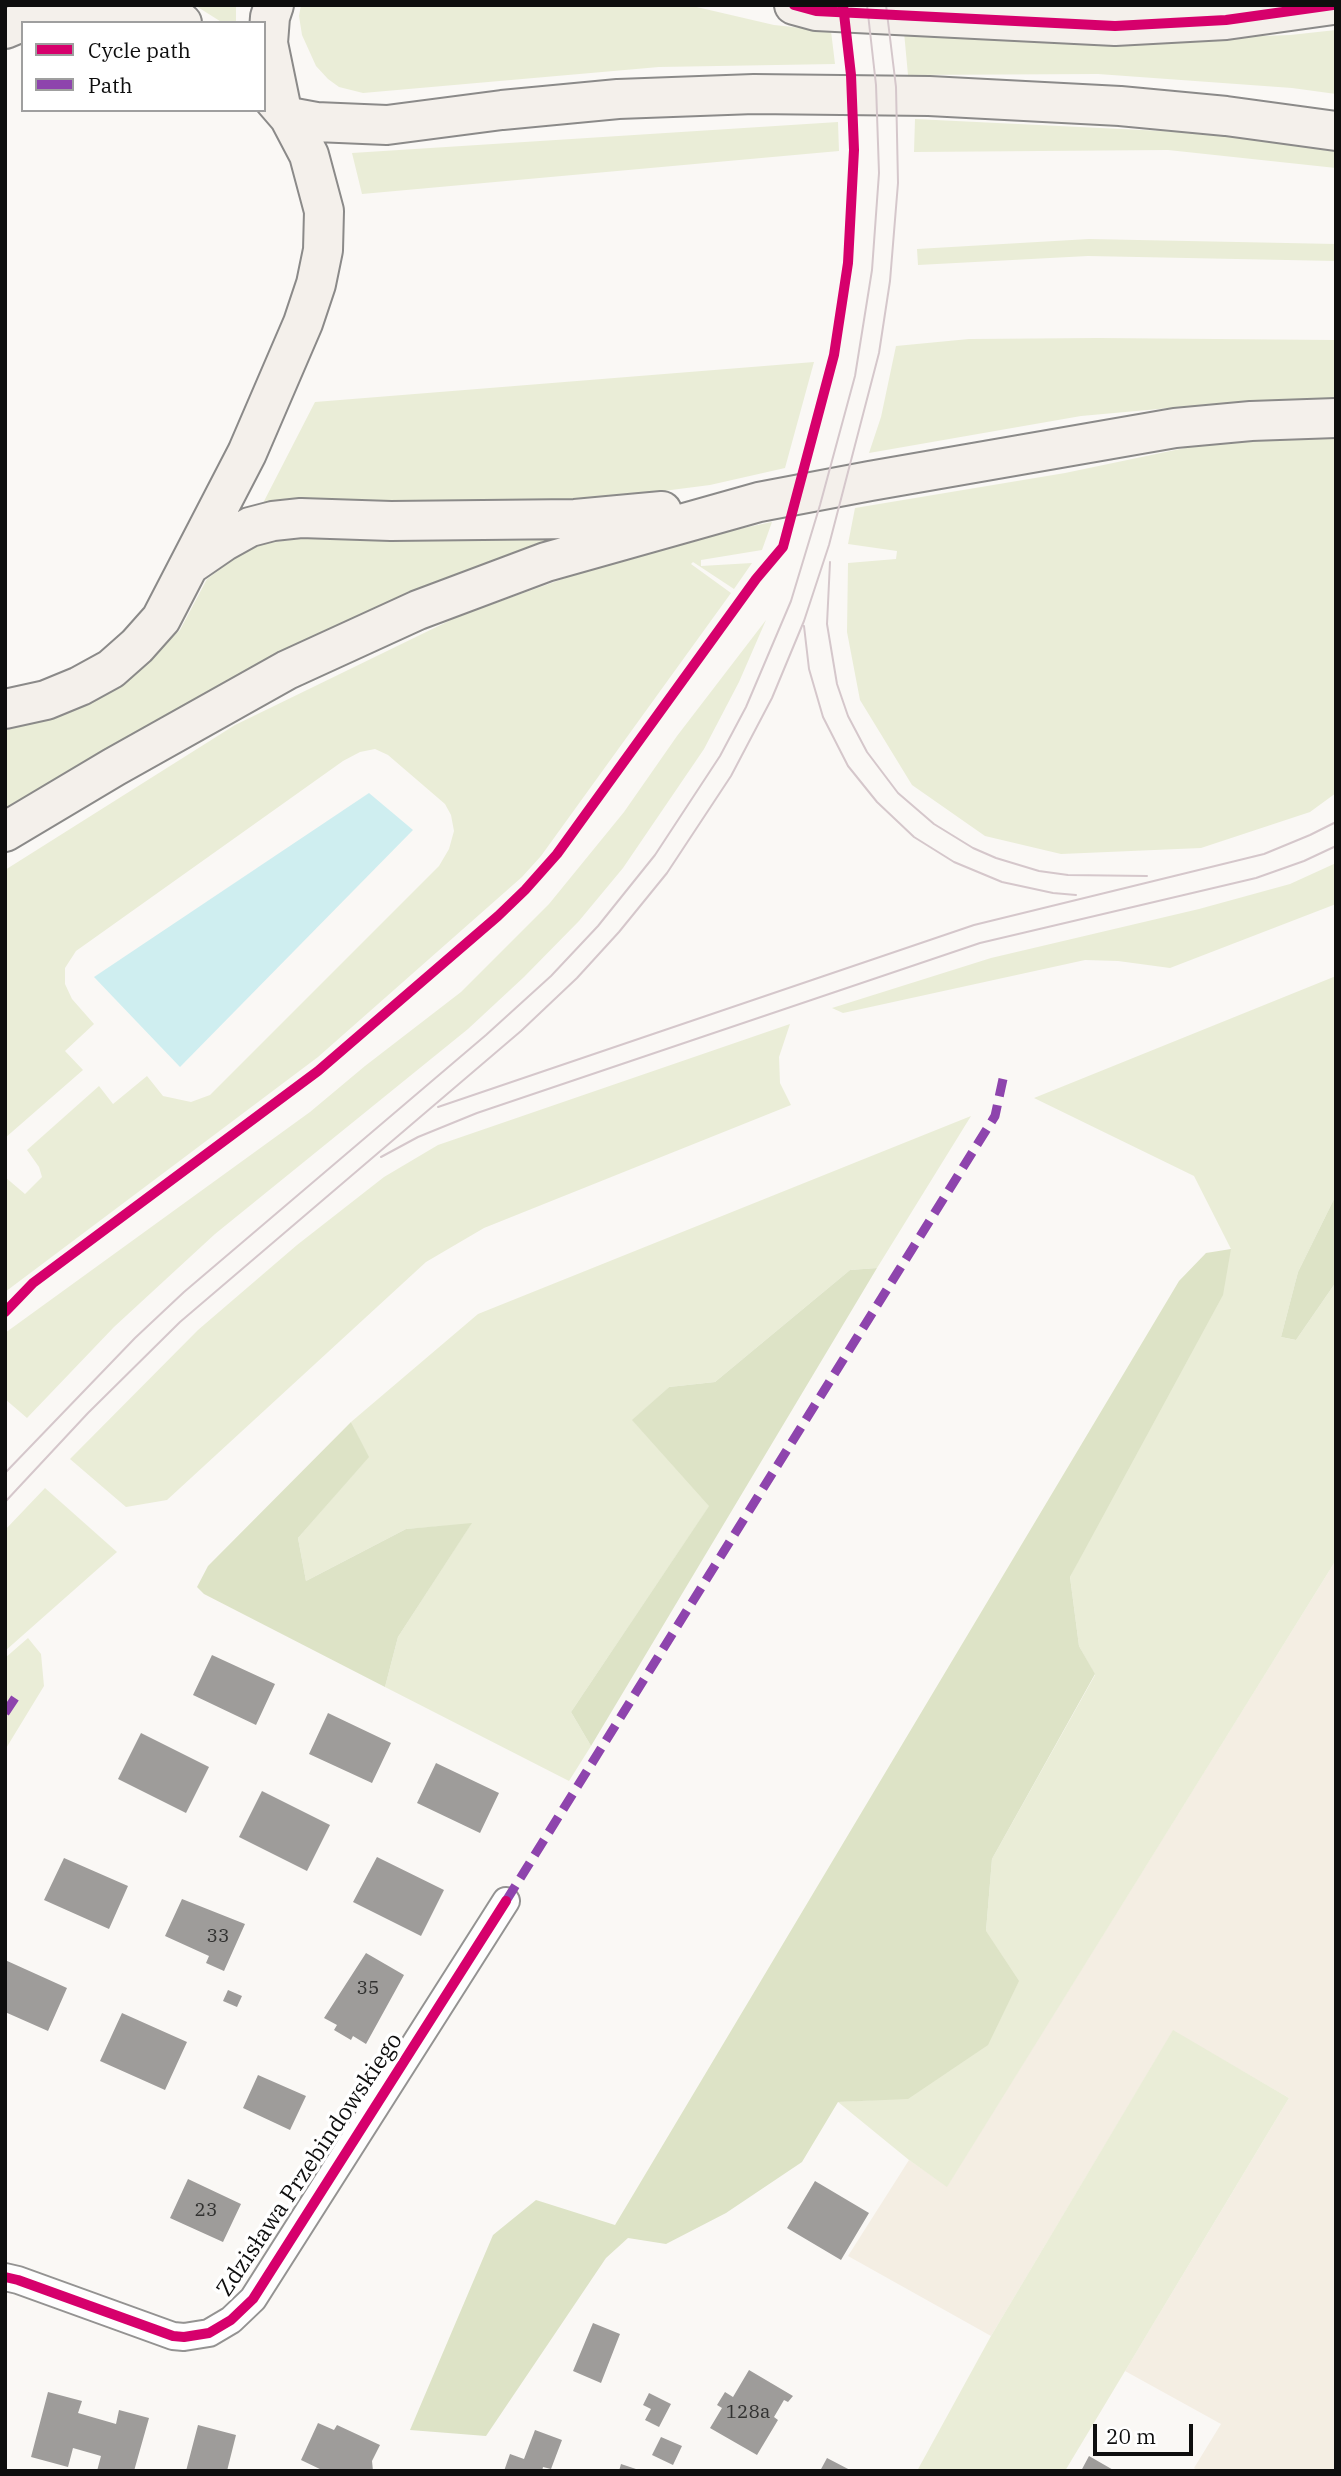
<!DOCTYPE html>
<meta charset="utf-8">
<style>
body{margin:0}
#map{position:relative;width:1341px;height:2476px;overflow:hidden;background:#faf8f5;font-family:"IBM Plex Serif",serif}
canvas{display:block}
.frame{position:absolute;inset:0;border:7px solid #0e0e0e;pointer-events:none}
.legend{position:absolute;left:21px;top:21px;width:245px;height:91px;box-sizing:border-box;background:#fff;border:2px solid #9f9f9f;margin:0;padding:9px 12px;list-style:none;font-size:21px;color:#0e0e0e}
.legend li{display:flex;align-items:center;gap:14px;height:35px}
.legend b{width:35px;border:2px solid #9f9f9f}
.scale{position:absolute;left:1093px;top:2424px;width:100px;height:32px;box-sizing:border-box;border:4px solid #0e0e0e;border-top:0;padding-left:9px;font-size:21px;line-height:24px;white-space:nowrap;color:#0e0e0e;-webkit-text-stroke:5px #fff;paint-order:stroke}
</style>
<div id="map">
<canvas width="1341" height="2476"></canvas>
<div class="frame"></div>
<ul class="legend">
<li><b style="height:9px;background:#d6006c"></b>Cycle path</li>
<li><b style="height:9px;background:#8e44ad"></b>Path</li>
</ul>
<div class="scale">20 m</div>
</div>
<script>
const context = document.querySelector('canvas').getContext('2d');
context.lineJoin = 'round';
function fill(path, color) {
  context.fillStyle = color;
  context.fill(path, 'evenodd');
}
function poly(rows) {
  const path = new Path2D();
  for (const r of rows) {
    path.moveTo(r[0], r[1]);
    for (let i = 2; i < r.length; i += 2) path.lineTo(r[i], r[i + 1]);
  }
  return path;
}
function strokePath(path, color, width, dash) {
  context.strokeStyle = color;
  context.lineWidth = width;
  context.lineCap = dash ? 'butt' : 'round';
  context.setLineDash(dash || []);
  context.stroke(path);
}
function label(font, color, halo, rows, align = 'center') {
  context.font = font + ' "IBM Plex Serif",serif';
  context.lineWidth = 7;
  context.setLineDash([]);
  context.textBaseline = 'middle';
  context.strokeStyle = halo;
  context.fillStyle = color;
  for (const [text, x, y, turn = 0] of rows) {
    context.save();
    context.translate(x, y);
    context.rotate((+turn || 0) * Math.PI / 180);
    context.textAlign = isNaN(turn) ? turn : align;
    if (halo) context.strokeText(text, 0, 0);
    context.fillText(text, 0, 0);
    context.restore();
  }
}
const farmland = poly([
 [1336,1560,1336,2471,1199,2471,1194,2468,1221,2424,1125,2371,1289,2098,1173,2031,991,2336,848,2256,909,2160,947,2186]
]);
const green = poly([
 [236,5,236,23,223,23,196,6],
 [301,5,688,5,774,25,831,31,835,64,659,67,363,93,339,87,328,79,316,66,302,35,299,16],
 [1336,30,1336,94,1292,88,1098,74,908,75,904,32,1091,42,1290,35],
 [915,119,1224,134,1336,152,1336,168,1168,150,914,152],
 [838,122,839,151,362,194,352,153],
 [1089,239,1336,244,1336,261,1088,256,918,265,917,249],
 [1098,338,1336,340,1336,399,1247,401,1081,416,869,453,881,417,896,346,969,339],
 [814,362,785,468,710,485,601,499,261,507,315,402],
 [1336,436,1336,793,1310,812,1201,848,1061,854,985,836,912,785,860,700,847,632,848,563,896,559,897,551,848,544,855,508,1065,473,1204,444],
 [772,522,762,550,701,560,701,566,752,563,734,589,693,562,691,564,731,593,541,856,522,877,318,1057,5,1292,5,1177,25,1194,42,1177,39,1167,27,1150,99,1086,113,1104,147,1076,163,1096,191,1102,210,1095,439,866,449,849,454,831,451,815,445,804,388,755,375,749,360,752,343,761,76,951,65,968,65,984,72,999,94,1024,65,1051,83,1070,5,1138,5,870,235,725,459,616,652,547],
 [571,532,399,597,275,654,142,729,5,811,5,729,49,719,122,684,180,630,207,579,253,545,313,537],
 [766,620,739,682,704,749,623,868,579,921,524,977,468,1029,215,1234,114,1327,27,1418,5,1399,5,1333,310,1112,365,1066,461,992,549,904,624,812,677,736],
 [1336,863,1336,904,1170,968,1118,961,1085,960,843,1013,832,1008,991,958,1199,909,1290,884],
 [1336,976,1336,1195,1298,1272,1281,1337,1296,1340,1336,1282,1336,1560,947,2187,909,2160,838,2102,908,2098,986,1931,992,1859,1095,1675,1079,1646,1070,1577,1231,1249,1194,1176,1034,1098],
 [790,1024,779,1057,780,1083,791,1105,484,1228,426,1262,167,1500,126,1507,70,1459,198,1330,297,1245,384,1177,438,1145],
 [971,1116,877,1268,850,1270,715,1382,669,1387,633,1420,710,1505,571,1712,591,1746,569,1781,385,1687,398,1637,471,1524,406,1529,306,1581,298,1538,368,1457,351,1422,478,1314],
 [45,1488,117,1552,5,1651,5,1530],
 [28,1638,41,1654,44,1686,5,1750,5,1658],
 [1173,2030,1289,2098,1065,2471,917,2471,991,2336]
]);
const forest = poly([
 [1336,1195,1336,1282,1296,1340,1281,1337,1298,1272],
 [1231,1249,1223,1295,1070,1577,1079,1646,1095,1674,992,1859,986,1931,1019,1981,988,2045,908,2099,838,2102,802,2162,726,2213,666,2244,628,2238,606,2258,486,2436,410,2430,493,2235,536,2200,615,2225,1179,1281,1206,1253],
 [877,1268,591,1746,571,1712,709,1506,632,1420,669,1387,715,1382,850,1270],
 [351,1422,369,1457,298,1538,306,1581,406,1529,472,1523,398,1637,385,1687,204,1594,197,1587,208,1566]
]);
const water = poly([
 [369,793,413,830,180,1067,94,977]
]);
const building = poly([
 [212,1655,275,1684,256,1725,193,1695],
 [328,1713,391,1743,372,1783,309,1754],
 [141,1733,209,1767,186,1813,118,1779],
 [436,1763,499,1793,480,1833,417,1803],
 [262,1791,330,1825,307,1871,239,1837],
 [377,1857,444,1890,421,1936,353,1902],
 [64,1858,128,1886,109,1929,44,1900],
 [182,1899,245,1924,224,1971,206,1963,209,1956,165,1936],
 [366,1953,404,1975,366,2044,353,2036,351,2040,334,2030,337,2025,324,2018],
 [5,1960,67,1988,48,2031,5,2012],
 [228,1990,242,1996,237,2007,223,2001],
 [122,2013,187,2042,165,2090,100,2061],
 [258,2075,306,2096,290,2130,243,2108],
 [188,2179,241,2204,223,2242,170,2218],
 [815,2181,869,2213,841,2260,787,2228],
 [593,2323,620,2334,601,2383,573,2371],
 [749,2370,793,2396,788,2402,784,2400,774,2417,778,2420,757,2455,710,2428,722,2408,717,2405,725,2392,733,2397],
 [48,2392,82,2401,78,2413,116,2424,119,2410,149,2418,134,2471,97,2471,101,2456,73,2448,68,2467,31,2457],
 [649,2393,671,2404,659,2427,645,2420,651,2409,643,2405],
 [318,2423,334,2430,337,2425,380,2445,372,2461,373,2471,324,2471,301,2460],
 [198,2425,236,2435,227,2471,186,2471],
 [535,2430,562,2440,551,2469,543,2467,542,2471,504,2471,510,2454,524,2459],
 [661,2437,682,2446,673,2465,652,2455],
 [1089,2456,1115,2471,1081,2471],
 [827,2458,852,2471,820,2471],
 [621,2464,639,2470,639,2471,619,2471]
]);
const street = poly([
 [5,2277,18,2280,173,2336,184,2337,209,2333,231,2320,253,2299,506,1901]
]);
const secondary = poly([
 [141,5,182,23],
 [274,5,270,17,268,43,281,106],
 [794,5,816,11,1115,26,1226,20,1333,5],
 [5,29,17,24,47,18,128,5],
 [289,117,316,122,387,125,502,110,618,99,754,94,929,96,1120,106,1226,116,1336,131],
 [191,564,223,542,250,527,273,521,301,518,391,521,575,519,662,511],
 [5,709,46,700,80,686,111,669,137,646,161,619,247,453,303,323,316,284,323,250,324,211,309,155,289,117,264,88],
 [5,832,114,767,287,670,418,610,546,562,759,502,870,481,1175,428,1251,421,1336,418]
]);
const tram = poly([
 [830,562,827,624,837,684,848,716,867,752,898,793,934,824,973,848,996,858,1039,871,1068,875,1147,876],
 [804,626,809,669,823,717,848,766,877,802,914,837,954,862,1002,882,1053,893,1076,895],
 [438,1107,974,925,1264,854,1310,835,1336,822],
 [381,1157,418,1137,477,1113,980,943,1256,878,1304,861,1336,846],
 [5,1473,135,1338,184,1292,486,1035,551,976,598,926,655,855,720,756,746,707,791,601,820,505,855,376,872,270,879,173,876,85,867,5],
 [5,1502,88,1413,180,1322,521,1031,577,978,619,932,667,873,731,776,772,698,804,621,829,545,879,353,890,281,898,183,896,87,886,5]
]);
const quiet = poly([
 [5,1713,17,1695],
 [506,1901,995,1116,1003,1079]
]);
const cycleway = poly([
 [794,5,816,11,1115,26,1226,20,1333,5],
 [5,1312,33,1283,318,1071,498,916,525,890,557,854,756,579,783,547,834,355,848,263,854,150,851,75,843,5],
 [5,2277,18,2280,173,2336,184,2337,209,2333,231,2320,253,2299,506,1901]
]);
const numberNames = [
 ["33",218,1937],
 ["35",368,1989],
 ["23",206,2211],
 ["128a",748,2413]
];
const streetNames = [
 ["Zdzisława Przebindowskiego",310,2165,-56]
];
fill(farmland, '#f4eee3');
fill(green, '#eaedd7');
fill(forest, '#dde3c6');
fill(water, '#cfeef0');
fill(building, '#9e9c9a');
strokePath(street, '#949392', 30);
strokePath(secondary, '#8b8a89', 42);
strokePath(street, '#fefefe', 26);
strokePath(secondary, '#f4f0eb', 38);
strokePath(tram, '#d5c7cb', 2);
strokePath(quiet, '#8e44ad', 9, [18, 9]);
strokePath(cycleway, '#d6006c', 10);
label('19px', '#323231', null, numberNames);
label('23px', '#0e0e0e', '#fff', streetNames);
</script>
